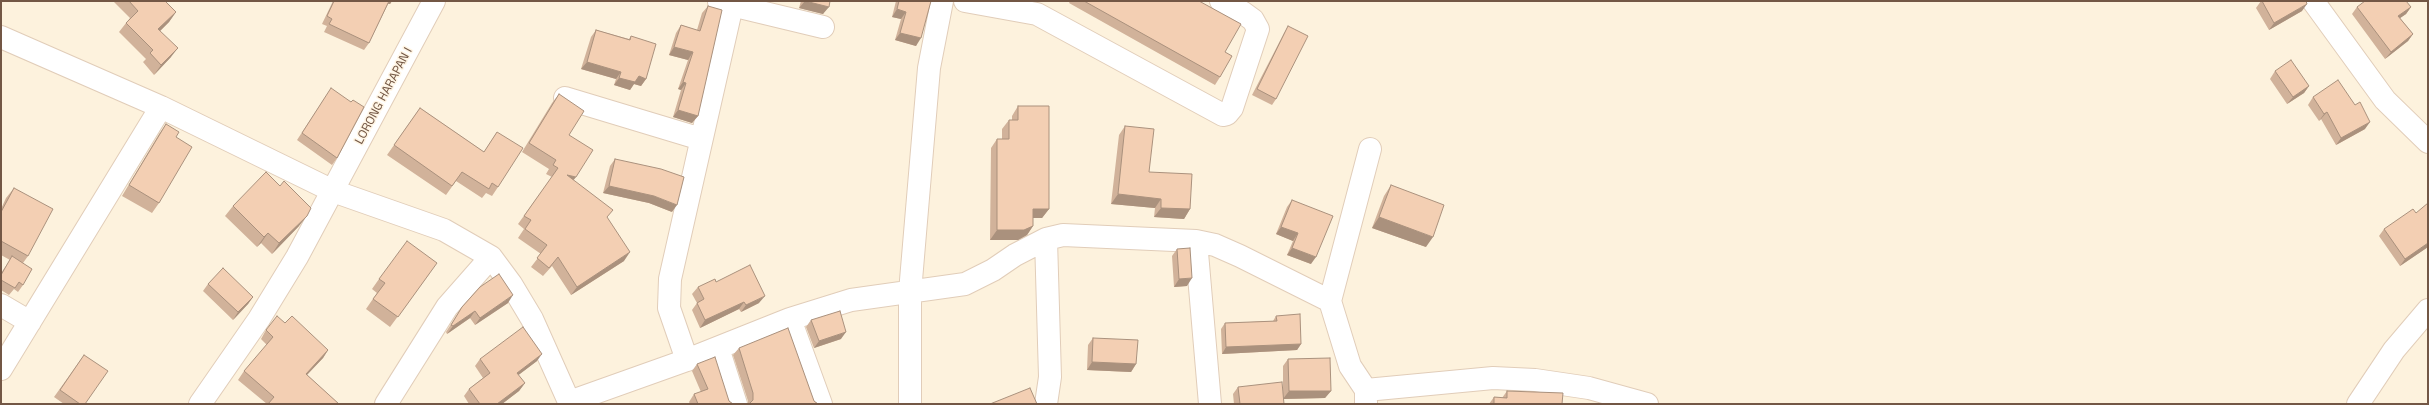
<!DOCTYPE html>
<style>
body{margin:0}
#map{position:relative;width:2429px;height:405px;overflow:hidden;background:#fdf2dd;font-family:"Space Grotesk",sans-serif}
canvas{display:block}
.frame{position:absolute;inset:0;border:2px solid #735745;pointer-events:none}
</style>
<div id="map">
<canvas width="2429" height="405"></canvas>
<div class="frame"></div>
</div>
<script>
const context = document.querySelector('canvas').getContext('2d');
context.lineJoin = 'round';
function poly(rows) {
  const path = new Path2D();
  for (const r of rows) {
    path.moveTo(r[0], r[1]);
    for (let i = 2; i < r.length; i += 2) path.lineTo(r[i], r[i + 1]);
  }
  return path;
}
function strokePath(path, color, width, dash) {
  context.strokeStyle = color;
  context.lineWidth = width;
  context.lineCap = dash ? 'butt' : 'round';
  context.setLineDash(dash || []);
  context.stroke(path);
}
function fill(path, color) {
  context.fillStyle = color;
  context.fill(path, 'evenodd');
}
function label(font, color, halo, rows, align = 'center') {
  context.font = font + ' "Space Grotesk",sans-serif';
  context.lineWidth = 3;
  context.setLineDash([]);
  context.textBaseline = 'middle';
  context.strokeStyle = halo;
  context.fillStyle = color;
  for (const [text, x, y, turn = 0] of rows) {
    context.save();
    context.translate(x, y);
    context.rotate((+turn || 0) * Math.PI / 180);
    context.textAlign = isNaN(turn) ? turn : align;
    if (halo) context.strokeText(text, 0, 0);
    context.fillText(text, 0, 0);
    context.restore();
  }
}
const minor = poly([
 [965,1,1037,14,1223,115,1227,114,1232,108,1258,29,1253,20,1242,12,1221,1],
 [2313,1,2385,100,2428,142],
 [719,2,823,27],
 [1,37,161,107,333,191,444,230,491,257,511,284,532,319,570,404],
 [565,98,701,139],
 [1046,239,1050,377,1046,404],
 [1196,241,1210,404],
 [1330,301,1370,149],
 [1,305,30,322],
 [790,319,821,404],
 [718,348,736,404],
 [687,360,669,308,670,279,733,1],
 [1,369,161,107],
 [1366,390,1493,378,1535,380,1589,388,1647,404],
 [569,402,687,360,790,319,851,300,965,284,993,270,1015,255,1046,239,1063,235,1196,241,1215,245,1240,256,1330,301,1350,366,1366,390,1366,404],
 [200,404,259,319,297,257,434,1],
 [386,404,447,307,491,257],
 [910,404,910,292,929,68,942,1],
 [2358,404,2394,350,2428,310]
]);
const wall = poly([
 [113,1,165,1,176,12,169,22,160,31,171,57,154,75,143,62,146,59,119,32,126,23,130,18],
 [333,1,392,1,390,4,388,4,369,43,364,50,324,32,327,26,322,24],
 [801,1,830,1,823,14,799,8],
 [896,1,931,1,916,46,895,40,901,19,892,17],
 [1070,1,1199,1,1225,52,1220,77,1215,85,1069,3],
 [2261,1,2302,11,2269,30,2256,8],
 [708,6,698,116,692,123,673,117,681,90,678,89,688,60,669,55,676,33,681,25,697,30,702,13],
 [2357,7,2411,7,2406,14,2400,18,2413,34,2408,41,2385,59,2352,14],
 [1288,26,1276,99,1272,105,1252,95,1284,33],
 [596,30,629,39,631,36,646,79,641,86,634,84,630,90,614,85,616,79,581,69,591,37],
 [2275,71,2309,86,2304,93,2287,104,2270,79],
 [559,94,569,135,573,180,607,218,624,261,571,295,552,266,543,276,531,267,541,254,518,238,524,229,518,224,552,177,546,174,549,169,522,152,552,103],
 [326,96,337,158,332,165,297,140],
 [2313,97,2355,105,2365,129,2336,145,2321,119,2319,121,2308,105],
 [1018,106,1049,209,1042,218,1033,218,1033,226,1027,235,1018,240,990,240,991,148,997,139,1002,139,1002,129,1009,120,1012,120,1012,116],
 [420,108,484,152,497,132,498,187,492,196,486,193,482,198,456,181,446,195,387,155],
 [166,124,176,137,159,203,152,213,122,196,159,134],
 [1125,126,1149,172,1190,209,1184,219,1154,217,1155,208,1111,204,1119,135],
 [615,159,672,212,649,203,603,193,610,166],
 [1391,185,1426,247,1372,228,1384,196],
 [14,188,28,256,23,263,23,285,18,292,14,289,9,295,1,290,1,273,10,260,1,255,1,209,6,198],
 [1292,200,1311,264,1287,255,1293,241,1276,234,1287,207],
 [233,206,299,226,272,254,261,243,257,247,225,216],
 [2384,229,2428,247,2400,266,2379,236],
 [1177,249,1187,286,1174,287,1172,256],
 [430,273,390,327,366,309,377,293,372,289,379,279],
 [716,282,759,303,741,312,739,309,700,328,692,310,697,303,692,294,698,287],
 [208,284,253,297,248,304,233,320,203,291],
 [508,303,475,325,470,318,447,334,446,332,462,307],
 [1276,316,1301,344,1297,350,1222,354,1221,329,1225,323,1273,321],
 [811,320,841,339,814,348,806,327],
 [285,323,328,350,323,358,307,375,339,404,267,404,238,380,244,371,267,345,261,339,266,330],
 [1093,338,1136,364,1131,372,1087,370,1088,345],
 [739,348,814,401,818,404,748,404,748,401,733,355],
 [84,355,85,404,64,404,54,397],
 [480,359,537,361,518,375,525,383,519,391,502,404,469,404,464,396,469,389,483,378,475,366],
 [1288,359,1331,391,1325,398,1283,399,1283,366],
 [697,364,729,401,733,404,690,404,689,402,694,394,701,392,692,371],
 [1238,387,1284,404,1234,404,1233,394],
 [1507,391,1562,404,1565,404,1489,404,1494,397,1502,398]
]);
const shadedWall = poly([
 [388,1,392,1,390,4,386,3],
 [805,1,829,7,823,14,799,8],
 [2307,4,2302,11,2269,30,2274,23],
 [2411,7,2406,14,2393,23,2398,16],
 [897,9,906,12,901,19,892,17],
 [176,12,169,22,152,39,158,29],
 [900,33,921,38,916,46,895,40],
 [2413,34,2408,41,2385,59,2391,52],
 [674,47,693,52,688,60,669,55],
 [178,48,171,57,154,75,161,65],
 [587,62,621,72,616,79,581,69],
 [639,76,646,79,641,86,634,84,630,90,614,85,619,78],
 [683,82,686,83,681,90,678,89],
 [2309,86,2304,93,2287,104,2293,97],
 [678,110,698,116,692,123,673,117],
 [2327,112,2321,119,2319,121,2324,114],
 [2370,122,2365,129,2336,145,2341,138],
 [567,175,576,177,569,186],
 [609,186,654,196,677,205,672,212,649,203,603,193],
 [1118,194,1161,199,1155,208,1111,204],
 [1161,208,1190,209,1184,219,1154,217],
 [1033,209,1049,209,1042,218,1027,218],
 [307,216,299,226,272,254,279,243],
 [1379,217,1433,237,1426,247,1372,228],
 [1033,226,1027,235,1018,240,990,240,997,230],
 [1281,227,1298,233,1293,241,1276,234],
 [268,233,261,243,257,247,264,237],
 [2428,243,2428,247,2400,266,2405,259],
 [1292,248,1316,257,1311,264,1287,255],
 [630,252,624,261,571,295,577,287],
 [1192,278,1187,286,1174,287,1179,279],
 [513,295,508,303,475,325,480,318],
 [765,296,759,303,741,312,746,305],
 [253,297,248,304,233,320,238,312],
 [744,302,739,309,700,328,705,320],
 [475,311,470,318,447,334,453,326],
 [846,332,841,339,814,348,819,341],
 [1301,344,1297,350,1222,354,1226,347],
 [328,350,323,358,300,382,306,374],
 [542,354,537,361,512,380,517,373],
 [1092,362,1136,364,1131,372,1087,370],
 [525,383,519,391,502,404,497,404],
 [1289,391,1331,391,1325,398,1283,399]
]);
const building = poly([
 [129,1,165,1,176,12,158,29,178,48,161,65,150,53,153,50,126,23,138,11,129,1],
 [334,1,389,1,369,43,329,24,332,19,327,16,334,1],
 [805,1,830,1,829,7,805,1],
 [899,1,931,1,921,38,900,33,906,12,897,9,899,1],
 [1084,1,1199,1,1241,24,1225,52,1232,56,1220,77,1084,1],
 [2262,1,2306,1,2307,4,2274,23,2262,1],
 [2365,1,2406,1,2411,7,2398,16,2413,34,2391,52,2357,7,2365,1],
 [708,6,722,10,698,116,678,110,686,83,683,82,693,52,674,47,681,25,700,31,708,6],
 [1288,26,1308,36,1276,99,1257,89,1288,26],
 [596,30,630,40,631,36,656,44,646,79,639,76,635,82,619,78,621,72,587,62,596,30],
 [2291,60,2309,86,2293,97,2275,71,2291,60],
 [2338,80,2355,105,2360,102,2370,122,2341,138,2327,112,2324,114,2313,97,2338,80],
 [331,88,351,102,353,100,364,107,337,158,302,133,331,88],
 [559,94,584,111,569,135,593,150,576,177,567,175,613,210,607,217,630,252,577,287,558,257,549,268,537,258,547,245,525,229,531,220,524,216,558,168,553,165,556,160,529,143,559,94],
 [1018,106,1049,106,1049,209,1033,209,1033,226,1024,230,997,230,997,139,1009,139,1009,120,1018,120,1018,106],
 [420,108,484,152,497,132,523,148,498,187,492,183,489,189,462,172,452,186,394,145,420,108],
 [166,124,179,132,176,137,192,147,159,203,129,185,166,124],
 [1125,126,1154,129,1149,172,1192,174,1190,209,1161,208,1161,199,1118,194,1125,126],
 [615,159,661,169,684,177,677,205,654,196,609,186,615,159],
 [266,172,280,186,284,181,311,208,307,216,279,243,268,233,264,237,233,206,266,172],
 [1391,185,1444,205,1433,237,1379,217,1391,185],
 [14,188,53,209,28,256,1,241,1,212,14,188],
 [1292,200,1333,216,1316,257,1292,248,1298,233,1281,227,1292,200],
 [2428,203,2428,243,2405,259,2384,229,2413,209,2416,213,2428,203],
 [407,241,437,263,398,317,373,299,385,283,379,279,407,241],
 [1190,248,1192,278,1179,279,1177,249,1190,248],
 [12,256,32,269,23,285,19,282,15,288,1,280,1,275,12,256],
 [750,265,765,296,746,305,744,302,705,320,697,303,704,299,698,287,715,279,716,282,750,265],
 [223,268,253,297,238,312,208,284,223,268],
 [499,274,513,295,480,318,475,311,453,326,451,325,462,307,480,287,499,274],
 [840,311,846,332,819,341,811,320,840,311],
 [1300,314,1301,344,1226,347,1225,323,1277,321,1276,316,1300,314],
 [277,316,285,323,292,316,328,350,306,374,339,404,268,404,274,397,244,371,273,337,266,330,277,316],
 [523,327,542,354,517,373,525,383,497,404,480,404,469,389,490,373,480,359,523,327],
 [788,328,814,401,818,404,749,404,753,400,753,393,739,348,788,328],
 [1093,338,1138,340,1136,364,1092,362,1093,338],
 [84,355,108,371,85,404,80,404,60,390,84,355],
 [715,357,729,401,733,404,698,404,694,394,708,389,697,364,715,357],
 [1330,358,1331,391,1289,391,1288,359,1330,358],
 [1282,382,1284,404,1240,404,1238,387,1282,382],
 [1030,388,1037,404,990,404,1030,388],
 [1507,391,1563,393,1562,404,1565,404,1494,404,1494,397,1507,398,1507,391]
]);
const streetNames = [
 ["LORONG HARAPAN I",384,96,-62]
];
strokePath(minor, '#e1cdb9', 24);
strokePath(minor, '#fff', 22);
fill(wall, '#d1b29a');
fill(shadedWall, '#aa917d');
fill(building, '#f3cfb3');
strokePath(building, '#aa917d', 1);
label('12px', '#735745', '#fff5e4', streetNames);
</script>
